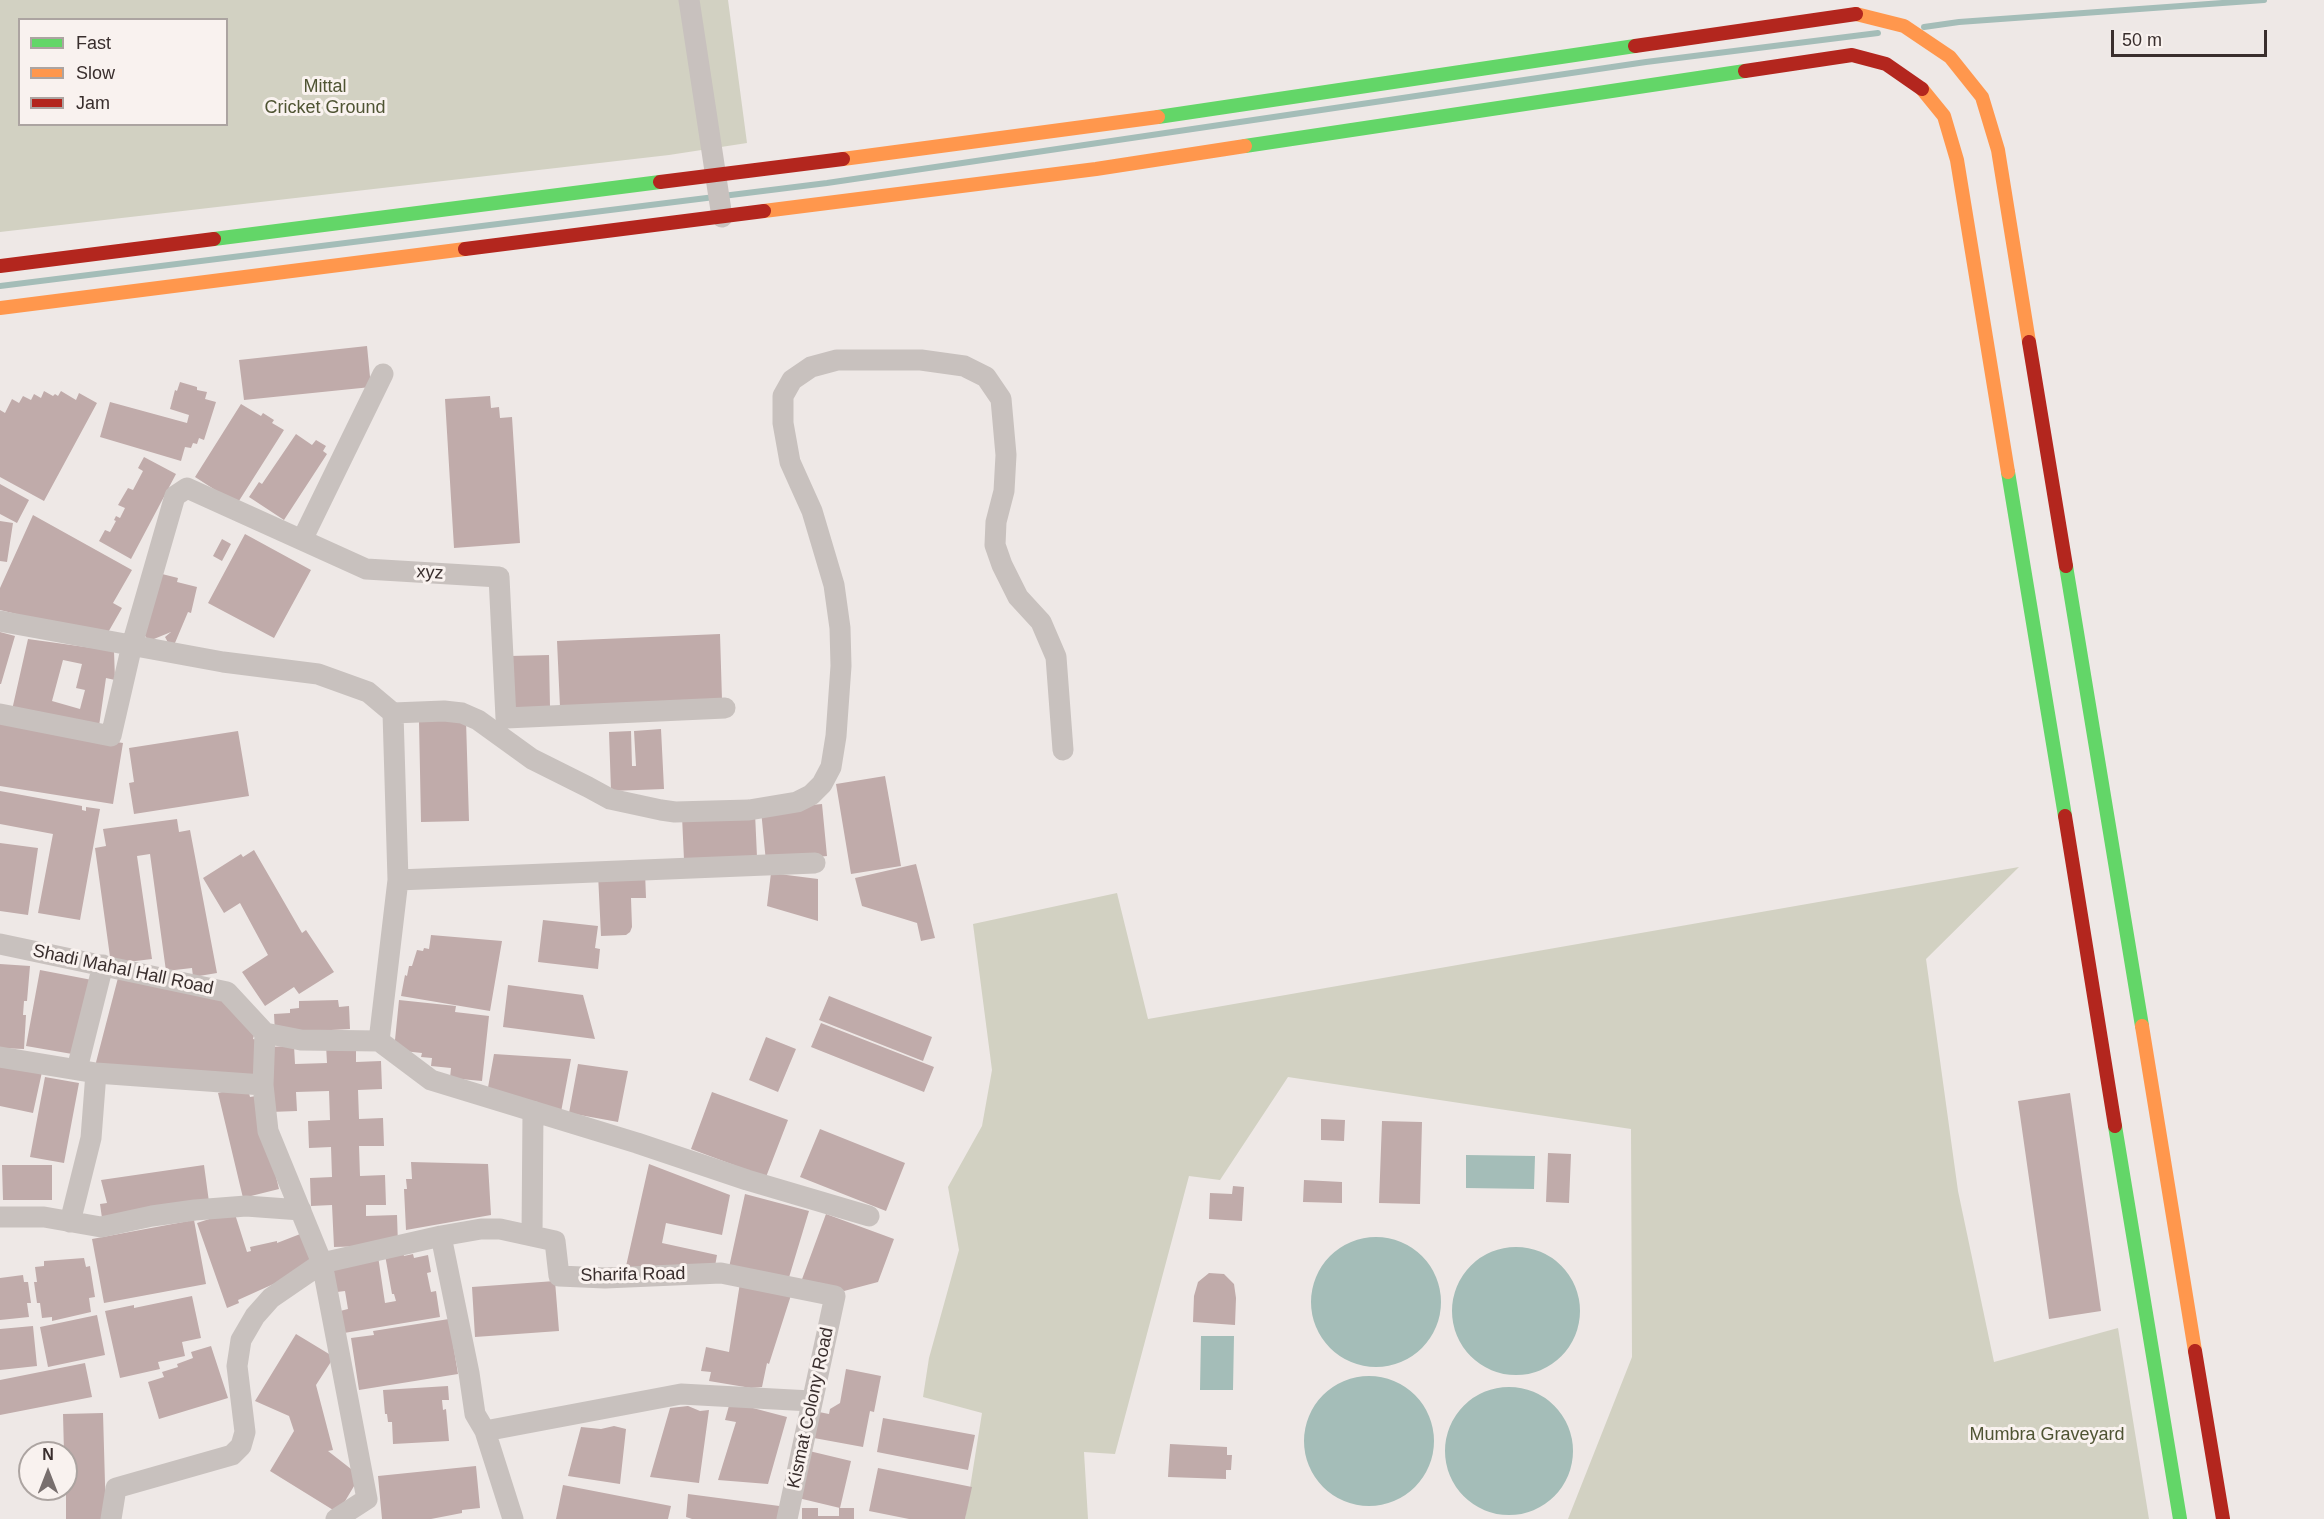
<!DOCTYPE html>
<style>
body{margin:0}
#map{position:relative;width:2324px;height:1519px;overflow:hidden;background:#eee8e6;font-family:Helvetica,sans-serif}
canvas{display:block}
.legend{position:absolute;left:18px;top:18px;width:210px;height:108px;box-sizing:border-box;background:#f9f2ef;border:2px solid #aca4a1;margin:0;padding:8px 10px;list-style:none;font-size:18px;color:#392e2d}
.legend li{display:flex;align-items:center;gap:12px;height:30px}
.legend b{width:30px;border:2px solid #aca4a1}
.north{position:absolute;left:18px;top:1441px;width:60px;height:60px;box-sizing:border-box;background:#f9f2ef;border:2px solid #aca4a1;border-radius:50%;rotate:0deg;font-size:16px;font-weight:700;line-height:24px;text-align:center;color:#392e2d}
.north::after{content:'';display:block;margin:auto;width:21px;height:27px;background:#786f6e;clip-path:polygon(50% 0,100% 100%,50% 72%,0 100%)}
.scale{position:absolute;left:2111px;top:30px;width:156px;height:27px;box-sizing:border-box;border:3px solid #392e2d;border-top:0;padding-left:8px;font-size:18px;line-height:21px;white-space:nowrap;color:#392e2d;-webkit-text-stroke:4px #f9f2ef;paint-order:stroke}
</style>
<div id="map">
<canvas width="2324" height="1519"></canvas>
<ul class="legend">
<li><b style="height:8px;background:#63d668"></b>Fast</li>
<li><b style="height:8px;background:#ff974d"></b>Slow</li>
<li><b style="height:8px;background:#b3261e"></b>Jam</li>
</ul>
<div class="north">N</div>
<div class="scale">50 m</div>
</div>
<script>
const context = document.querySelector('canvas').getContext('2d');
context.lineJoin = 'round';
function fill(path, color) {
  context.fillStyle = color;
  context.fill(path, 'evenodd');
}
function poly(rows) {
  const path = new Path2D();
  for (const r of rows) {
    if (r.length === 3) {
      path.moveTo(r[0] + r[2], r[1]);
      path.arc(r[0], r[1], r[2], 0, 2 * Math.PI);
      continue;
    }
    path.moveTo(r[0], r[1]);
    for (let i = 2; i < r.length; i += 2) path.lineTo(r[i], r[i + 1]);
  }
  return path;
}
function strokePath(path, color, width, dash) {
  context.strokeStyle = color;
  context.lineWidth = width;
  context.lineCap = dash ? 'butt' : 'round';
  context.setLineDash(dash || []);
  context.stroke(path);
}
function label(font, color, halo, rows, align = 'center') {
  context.font = font + ' Helvetica,sans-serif';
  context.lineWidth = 6;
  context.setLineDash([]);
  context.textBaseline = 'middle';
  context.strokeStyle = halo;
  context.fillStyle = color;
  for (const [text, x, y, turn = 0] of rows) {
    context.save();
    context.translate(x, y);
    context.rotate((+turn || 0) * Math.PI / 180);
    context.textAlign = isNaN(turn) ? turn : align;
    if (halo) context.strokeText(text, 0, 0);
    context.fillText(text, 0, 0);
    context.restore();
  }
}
const green = poly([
 [0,0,728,0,747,143,669,155,0,232],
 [20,20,226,20,226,124,20,124],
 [2019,867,1926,959,1958,1191,1994,1362,2118,1328,2149,1519,1568,1519,1632,1357,1631,1129,1288,1077,1220,1180,1189,1176,1115,1454,1084,1452,1088,1519,965,1519,982,1413,923,1397,929,1358,959,1250,948,1187,982,1126,992,1070,973,924,1117,893,1148,1019]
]);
const water = poly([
 [1466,1155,1535,1156,1534,1189,1466,1188],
 [1376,1302,65],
 [1516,1311,64],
 [1201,1336,1234,1336,1233,1390,1200,1390],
 [1369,1441,65],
 [1509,1451,64]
]);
const stream = poly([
 [1924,27,1959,22,2264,0],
 [0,286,827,183,1646,62,1878,33]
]);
const building = poly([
 [367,346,371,387,244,400,239,360],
 [180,382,197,387,197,390,207,392,205,399,216,402,204,440,199,438,197,444,193,443,191,448,185,447,181,461,100,437,110,402,187,423,189,415,170,409,175,390,177,391],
 [44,391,53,396,55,394,58,396,61,391,76,400,79,393,97,403,44,501,0,477,0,410,5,413,12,399,19,403,23,396,31,400,34,394,41,398],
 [490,396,491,408,499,407,500,418,512,417,520,543,454,548,445,399],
 [241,404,261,416,263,413,274,420,272,423,284,430,237,504,195,477],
 [296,434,312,445,316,440,326,446,323,451,327,454,284,520,249,497,259,482,262,484],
 [144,457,176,474,131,559,99,541,105,530,110,532,116,521,114,520,116,516,120,518,125,508,118,505,128,488,133,490,143,471,138,468],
 [0,484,29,500,17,523,0,514],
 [33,515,132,570,113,603,122,608,106,636,0,610,0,588],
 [0,521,13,523,7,562,0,561],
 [245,534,311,570,274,638,208,603],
 [222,539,231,544,222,561,213,556],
 [162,574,178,578,177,582,197,587,191,613,188,612,172,650,165,637,171,632,149,641,142,632],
 [0,632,15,636,1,684,0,684],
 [720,634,722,700,560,707,557,641],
 [28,639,114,651,115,680,106,678,99,726,12,710],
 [63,660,82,664,76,688,85,690,80,709,52,701],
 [549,655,550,707,511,707,510,656],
 [466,720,469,821,421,822,419,721],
 [0,723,123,743,113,804,0,786],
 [661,729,664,789,611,791,609,732,631,731,632,766,636,766,634,731],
 [238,731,249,796,134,814,129,783,134,782,129,748],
 [885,776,901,866,851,874,836,784],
 [0,791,82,806,82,810,86,811,86,807,100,809,80,920,38,913,53,834,0,824],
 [822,804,827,856,766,862,761,810],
 [755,813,757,857,684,860,682,816],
 [177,819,179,832,190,830,217,973,193,977,192,968,166,971,150,854,137,856,152,959,111,964,95,848,106,846,103,829],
 [0,843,38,848,28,915,0,911],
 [254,850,302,933,306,930,334,972,299,994,294,987,265,1006,242,972,268,955,240,903,224,913,203,878,241,854,243,857],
 [916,864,935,938,921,941,917,923,862,906,855,878],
 [645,872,646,898,631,898,632,927,630,932,626,935,601,936,598,874],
 [771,873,818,879,818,921,767,906],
 [543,920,598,926,595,948,600,949,598,969,538,962],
 [431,935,502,941,490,1011,401,996,405,975,407,976,409,966,412,966,417,950,423,951,424,948,429,949],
 [0,964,30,966,27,1001,24,1001,23,1015,26,1015,24,1049,0,1048],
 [40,970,92,980,78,1055,26,1046],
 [119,974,225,995,255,1031,253,1039,261,1041,257,1080,94,1070],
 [508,985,583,995,595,1039,503,1027],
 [829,996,932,1037,923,1061,819,1020],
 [338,1000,339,1007,349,1006,350,1029,275,1033,274,1014,290,1013,290,1009,299,1008,299,1001],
 [399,1000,456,1006,455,1012,489,1016,482,1081,450,1078,451,1068,431,1066,432,1058,421,1057,422,1053,394,1050],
 [821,1023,934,1067,924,1092,811,1047],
 [766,1037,796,1049,778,1092,749,1080],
 [356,1044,356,1062,381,1061,382,1089,358,1090,359,1119,383,1118,384,1146,359,1146,360,1176,385,1175,386,1205,366,1205,366,1216,397,1215,398,1245,334,1247,332,1205,311,1206,310,1178,332,1177,331,1147,309,1148,308,1121,330,1120,329,1091,296,1092,297,1111,270,1112,267,1047,294,1046,295,1064,327,1063,326,1045],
 [494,1054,571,1059,561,1112,487,1093],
 [0,1062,42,1072,33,1113,0,1106],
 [578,1064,628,1071,618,1122,569,1113],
 [45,1077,79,1083,64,1163,30,1157],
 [242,1087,243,1094,249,1093,250,1097,256,1096,279,1189,243,1198,218,1093],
 [712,1092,788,1120,766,1177,691,1149],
 [2070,1093,2101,1311,2049,1319,2018,1101],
 [1321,1119,1345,1120,1344,1141,1321,1140],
 [1382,1121,1422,1122,1420,1204,1379,1203],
 [820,1129,905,1163,886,1211,800,1177],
 [1548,1153,1571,1154,1569,1203,1546,1202],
 [411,1162,488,1164,491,1215,406,1230,404,1189,407,1189,406,1179,412,1179],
 [649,1164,730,1195,722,1235,666,1223,662,1243,717,1255,714,1272,624,1275],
 [2,1165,52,1165,52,1200,3,1200],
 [204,1165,209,1202,102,1218,100,1204,107,1203,101,1180],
 [1304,1180,1342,1182,1342,1203,1303,1202],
 [1233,1186,1244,1187,1242,1221,1209,1219,1210,1193,1232,1194],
 [745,1194,809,1211,787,1284,728,1272],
 [234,1211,247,1252,251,1251,250,1247,277,1241,277,1243,308,1231,320,1263,238,1300,239,1303,227,1308,197,1223],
 [826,1214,894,1239,878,1282,844,1291,821,1283,801,1282],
 [194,1220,206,1284,104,1303,92,1239],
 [403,1252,404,1256,413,1254,414,1258,428,1255,431,1272,427,1273,431,1292,436,1291,440,1317,344,1333,340,1311,348,1309,345,1291,337,1292,332,1264,378,1256,385,1303,396,1301,394,1294,392,1294,385,1255],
 [84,1258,86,1267,90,1266,95,1297,89,1298,91,1312,52,1321,52,1317,42,1318,40,1303,37,1303,34,1282,37,1282,35,1267,44,1266,44,1261],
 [1209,1273,1224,1274,1234,1284,1236,1298,1235,1325,1193,1322,1194,1296,1198,1282],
 [23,1275,24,1282,28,1282,31,1303,27,1303,29,1317,0,1320,0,1278],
 [555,1281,559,1331,475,1337,472,1287],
 [740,1283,792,1292,769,1364,767,1363,762,1387,751,1388,709,1381,711,1372,701,1371,706,1347,729,1352],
 [192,1296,201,1338,182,1342,185,1356,158,1362,160,1369,120,1378,105,1311,134,1305,134,1308],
 [97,1315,105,1355,48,1367,40,1327],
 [449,1319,458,1374,359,1390,351,1338,374,1335,373,1331],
 [33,1326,37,1366,0,1370,0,1329],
 [296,1334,334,1357,316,1385,333,1450,328,1451,360,1476,338,1513,270,1471,294,1431,289,1416,255,1401],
 [211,1346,228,1398,159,1419,148,1382,164,1377,162,1372,178,1367,177,1364,193,1358,191,1352],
 [85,1363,92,1397,0,1415,0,1380],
 [846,1369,881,1376,874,1412,870,1411,863,1447,814,1438,819,1412,829,1414,830,1409,840,1403],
 [448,1386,449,1400,442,1400,443,1410,446,1409,449,1441,393,1444,392,1422,388,1422,387,1414,385,1414,383,1390],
 [730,1402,787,1417,768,1484,718,1480,736,1422,725,1420],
 [688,1406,700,1411,709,1410,699,1483,650,1477,670,1408],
 [103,1413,106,1519,66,1519,66,1453,64,1453,63,1414],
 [883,1418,975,1435,968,1470,877,1452],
 [614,1426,626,1429,620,1484,568,1476,581,1427,601,1429],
 [1170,1444,1227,1447,1227,1455,1232,1455,1231,1470,1226,1470,1226,1479,1168,1477],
 [805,1450,851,1461,840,1508,794,1497],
 [476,1466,480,1508,462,1510,462,1513,431,1519,382,1519,378,1476],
 [878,1468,972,1487,965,1519,909,1519,869,1511],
 [563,1485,671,1506,668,1519,556,1519],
 [688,1494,787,1507,783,1519,692,1519,686,1517],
 [802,1508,818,1508,818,1516,839,1516,839,1508,854,1508,854,1519,802,1519]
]);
const street = poly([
 [689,0,722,217],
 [302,540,383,374],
 [0,621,223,662,318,674,368,692,393,713,398,880,379,1041],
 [393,713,444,711,462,713,478,720,532,759,588,787,610,799,661,810,675,812,749,810,797,802,811,795,822,784,831,767,836,736,841,666,840,628,834,585,812,511,790,462,783,423,783,396,792,380,811,367,837,360,921,360,964,366,986,377,1001,399,1006,455,1004,491,996,522,995,545,1002,565,1018,597,1041,622,1056,657,1063,750],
 [0,714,111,736,132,645,175,496,187,488,366,569,499,577,506,718,725,708],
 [398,880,815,863],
 [0,944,227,992,265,1033],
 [265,1033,301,1040,379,1041,431,1080,637,1143,747,1180,869,1216],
 [265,1033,263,1085,268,1131,322,1263,367,1499,336,1519],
 [0,1057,96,1073,263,1085],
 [77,1069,103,965],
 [0,1217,44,1217,101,1227,152,1216,195,1210,246,1206,301,1210],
 [70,1222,91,1138,96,1073],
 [441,1236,469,1373,475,1414,485,1431,513,1519],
 [532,1236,533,1111],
 [485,1431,681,1394,811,1401],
 [111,1519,116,1488,232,1455,241,1446,245,1432,237,1366,241,1340,255,1316,271,1298,322,1263,441,1236,481,1229,500,1229,555,1241,559,1276,605,1278,721,1273,835,1296,787,1519]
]);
const fast = poly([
 [1158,117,1635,46],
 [1245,146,1745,71],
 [214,239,660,182],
 [2008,472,2065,816],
 [2066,566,2142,1026],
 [2115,1126,2180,1519]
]);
const slow = poly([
 [1856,14,1904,26,1950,57,1982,97,1998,150,2029,342],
 [1922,89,1944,116,1957,160,2008,472],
 [843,159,1158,117],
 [764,211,1096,169,1245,146],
 [0,308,465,249],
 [2142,1026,2195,1351]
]);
const jam = poly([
 [1635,46,1856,14],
 [1745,71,1852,55,1886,64,1922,89],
 [660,182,843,159],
 [465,249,764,211],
 [0,266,214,239],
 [2029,342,2066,566],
 [2065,816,2115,1126],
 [2195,1351,2223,1519]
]);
const parkNames = [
 ["Mittal",325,87],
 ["Cricket Ground",325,108],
 ["Mumbra Graveyard",2047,1435]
];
const streetNames = [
 ["xyz",430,573,3],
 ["Shadi Mahal Hall Road",123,970,12],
 ["Sharifa Road",633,1275,-1],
 ["Kismat Colony Road",811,1408,-78]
];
fill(green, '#d2d1c2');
fill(water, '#a4bdb8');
strokePath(stream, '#a4bdb8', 6);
fill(building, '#c0abaa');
strokePath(street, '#c8c1be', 21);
strokePath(fast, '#63d668', 14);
strokePath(slow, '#ff974d', 14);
strokePath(jam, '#b3261e', 14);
label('18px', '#4f5433', '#f9f2ef', parkNames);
label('18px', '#392e2d', '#f9f2ef', streetNames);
</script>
